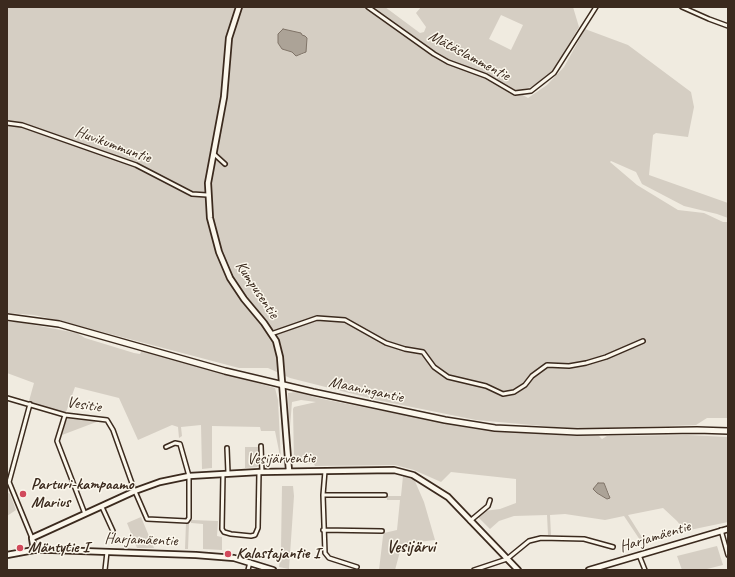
<!DOCTYPE html>
<meta charset="utf-8">
<style>
body{margin:0}
#map{position:relative;width:735px;height:577px;overflow:hidden;background:#f0ebe0;font-family:Caveat,sans-serif}
canvas{display:block}
.frame{position:absolute;inset:0;border:8px solid #3b2a1e;pointer-events:none}
</style>
<div id="map">
<canvas width="735" height="577"></canvas>
<div class="frame"></div>
</div>
<script>
const context = document.querySelector('canvas').getContext('2d');
context.lineJoin = 'round';
function fill(path, color) {
  context.fillStyle = color;
  context.fill(path, 'evenodd');
}
function poly(rows) {
  const path = new Path2D();
  for (const r of rows) {
    path.moveTo(r[0], r[1]);
    for (let i = 2; i < r.length; i += 2) path.lineTo(r[i], r[i + 1]);
  }
  return path;
}
function strokePath(path, color, width, dash) {
  context.strokeStyle = color;
  context.lineWidth = width;
  context.lineCap = dash ? 'butt' : 'round';
  context.setLineDash(dash || []);
  context.stroke(path);
}
function label(font, color, halo, rows, align = 'center') {
  context.font = font + ' Caveat,sans-serif';
  context.lineWidth = 3;
  context.setLineDash([]);
  context.textBaseline = 'middle';
  context.strokeStyle = halo;
  context.fillStyle = color;
  for (const [text, x, y, turn = 0] of rows) {
    context.save();
    context.translate(x, y);
    context.rotate((+turn || 0) * Math.PI / 180);
    context.textAlign = isNaN(turn) ? turn : align;
    if (halo) context.strokeText(text, 0, 0);
    context.fillText(text, 0, 0);
    context.restore();
  }
}
const green = poly([
 [7,7,385,7,420,33,424,32,426,27,416,13,421,7,573,7,579,27,552,73,531,87,516,91,528,98,547,85,564,67,585,29,628,45,691,92,694,107,688,137,656,133,653,135,649,175,728,203,728,218,717,214,684,206,642,184,636,172,611,161,610,162,637,185,678,210,704,213,723,222,728,222,728,418,707,418,696,425,577,429,476,420,377,400,290,378,268,368,239,368,61,321,34,315,7,313],
 [501,15,523,25,511,50,489,39],
 [278,37,307,38,307,45,304,54,296,56,292,52,282,49,278,43],
 [7,322,18,322,77,333,85,338,134,353,140,354,142,350,275,388,278,400,281,461,275,431,261,431,260,427,212,426,212,468,202,469,201,425,181,427,182,436,179,438,178,427,172,425,138,440,119,398,75,387,65,415,30,404,29,401,34,383,7,373],
 [296,392,322,399,476,429,574,436,599,436,602,439,607,436,687,435,728,437,728,522,685,531,677,521,663,508,628,515,645,542,642,543,624,516,605,520,565,514,550,515,551,535,548,535,547,515,514,516,499,521,490,529,478,517,484,511,500,509,516,503,516,479,451,472,441,482,414,470,395,465,315,466,314,464,294,462,293,409,294,407,316,402,301,400,292,402,289,439,288,393],
 [604,483,610,495,607,499,597,493,594,489],
 [69,418,73,418,99,421,62,435,66,421],
 [245,447,259,447,259,465,257,467,245,468],
 [403,476,414,479,424,502,435,540,402,544,395,570,379,570,383,536,384,533,397,530,400,500,387,500,387,496,401,496],
 [282,486,293,486,294,496,289,569,279,567,281,548],
 [7,492,10,494,16,510,7,516],
 [141,517,154,548,137,548,127,523],
 [191,520,218,521,217,536,222,537,222,550,203,549,203,524,191,523],
 [186,523,189,523,188,549,185,549],
 [717,546,723,565,703,570,682,570,677,556]
]);
const water = poly([
 [283,29,301,33,302,35,305,36,307,38,306,52,296,56,292,52,282,49,278,43,278,34,283,29],
 [598,483,604,483,610,498,607,499,597,493,593,489,598,483]
]);
const street = poly([
 [368,7,434,54,448,62,486,76,515,93,531,91,554,73,596,7],
 [682,7,709,19,728,26],
 [7,123,22,125,136,165,192,194,207,195],
 [214,154,225,164],
 [271,334,317,318,345,320,386,343,405,349,423,352,434,367,448,377,486,386,503,394,514,392,525,385,532,376,547,365,569,366,586,363,606,357,643,341],
 [7,398,65,415,107,420,113,430,134,489,147,519,187,521,189,518,189,476,180,444,175,443,166,447],
 [30,404,9,482,32,538],
 [65,415,57,441,85,514],
 [261,446,262,472],
 [227,448,228,473],
 [325,471,323,495,325,553,329,558,357,567],
 [223,474,222,529,224,532,231,534,251,536,255,535,258,528,259,472],
 [323,495,385,495],
 [102,507,113,531],
 [470,521,488,506,490,500],
 [323,530,382,531],
 [721,530,728,555],
 [639,555,645,570],
 [105,570,107,552],
 [248,570,250,562],
 [474,570,507,559,529,541,541,538,584,539,613,547]
]);
const secondary = poly([
 [239,7,229,38,224,97,208,183,210,218,219,252,230,278,244,299,264,323,276,341,280,357,289,471],
 [34,550,32,538,135,491,160,482,189,476,259,472,394,470,413,475,448,497,518,570],
 [7,555,34,550,52,550,196,555,234,558,273,570],
 [589,570,728,529]
]);
const primary = poly([
 [7,317,59,324,225,371,313,392,445,420,495,428,577,432,697,430,728,431]
]);
const markers = [
 [23,494,4,"#d1495b"],
 [20,548,4,"#d1495b"],
 [228,554,4,"#d1495b"]
];
const streetNames = [
 ["Mätäslammentie",469,56,28],
 ["Huvikummuntie",113,145,20],
 ["Kumpusentie",257,290,56],
 ["Maaningantie",366,390,12],
 ["Vesitie",84,405,9],
 ["Vesijärventie",281,459,-1],
 ["Harjamäentie",655,537,-17],
 ["Harjamäentie",141,540,2]
];
const poiNames = [
 ["Parturi-kampaamo",31,485],
 ["Marius",31,503],
 ["Mäntytie I",28,548],
 ["Kalastajantie I",236,554]
];
const neighbourhoodNames = [
 ["Vesijärvi",411,548]
];
fill(green, '#d5cec3');
fill(water, '#aca397');
strokePath(water, '#7f7367', 1);
strokePath(street, '#3b2a1e', 6);
strokePath(secondary, '#3b2a1e', 8);
strokePath(primary, '#3b2a1e', 8);
strokePath(street, '#fbf7ec', 3);
strokePath(secondary, '#fbf7ec', 4.5);
strokePath(primary, '#fbf7ec', 5);
for (const [x, y, r, color] of markers) {
  const dot = new Path2D();
  dot.arc(x, y, r, 0, 2 * Math.PI);
  context.fillStyle = color;
  context.fill(dot);
  strokePath(dot, '#fbf7ec', 1.5);
}
label('16px', '#3b2a1e', '#fbf7ec', streetNames);
label('bold 16px', '#3b2a1e', '#fbf7ec', poiNames, 'left');
label('bold 17px', '#3b2a1e', '#fbf7ec', neighbourhoodNames);
</script>
